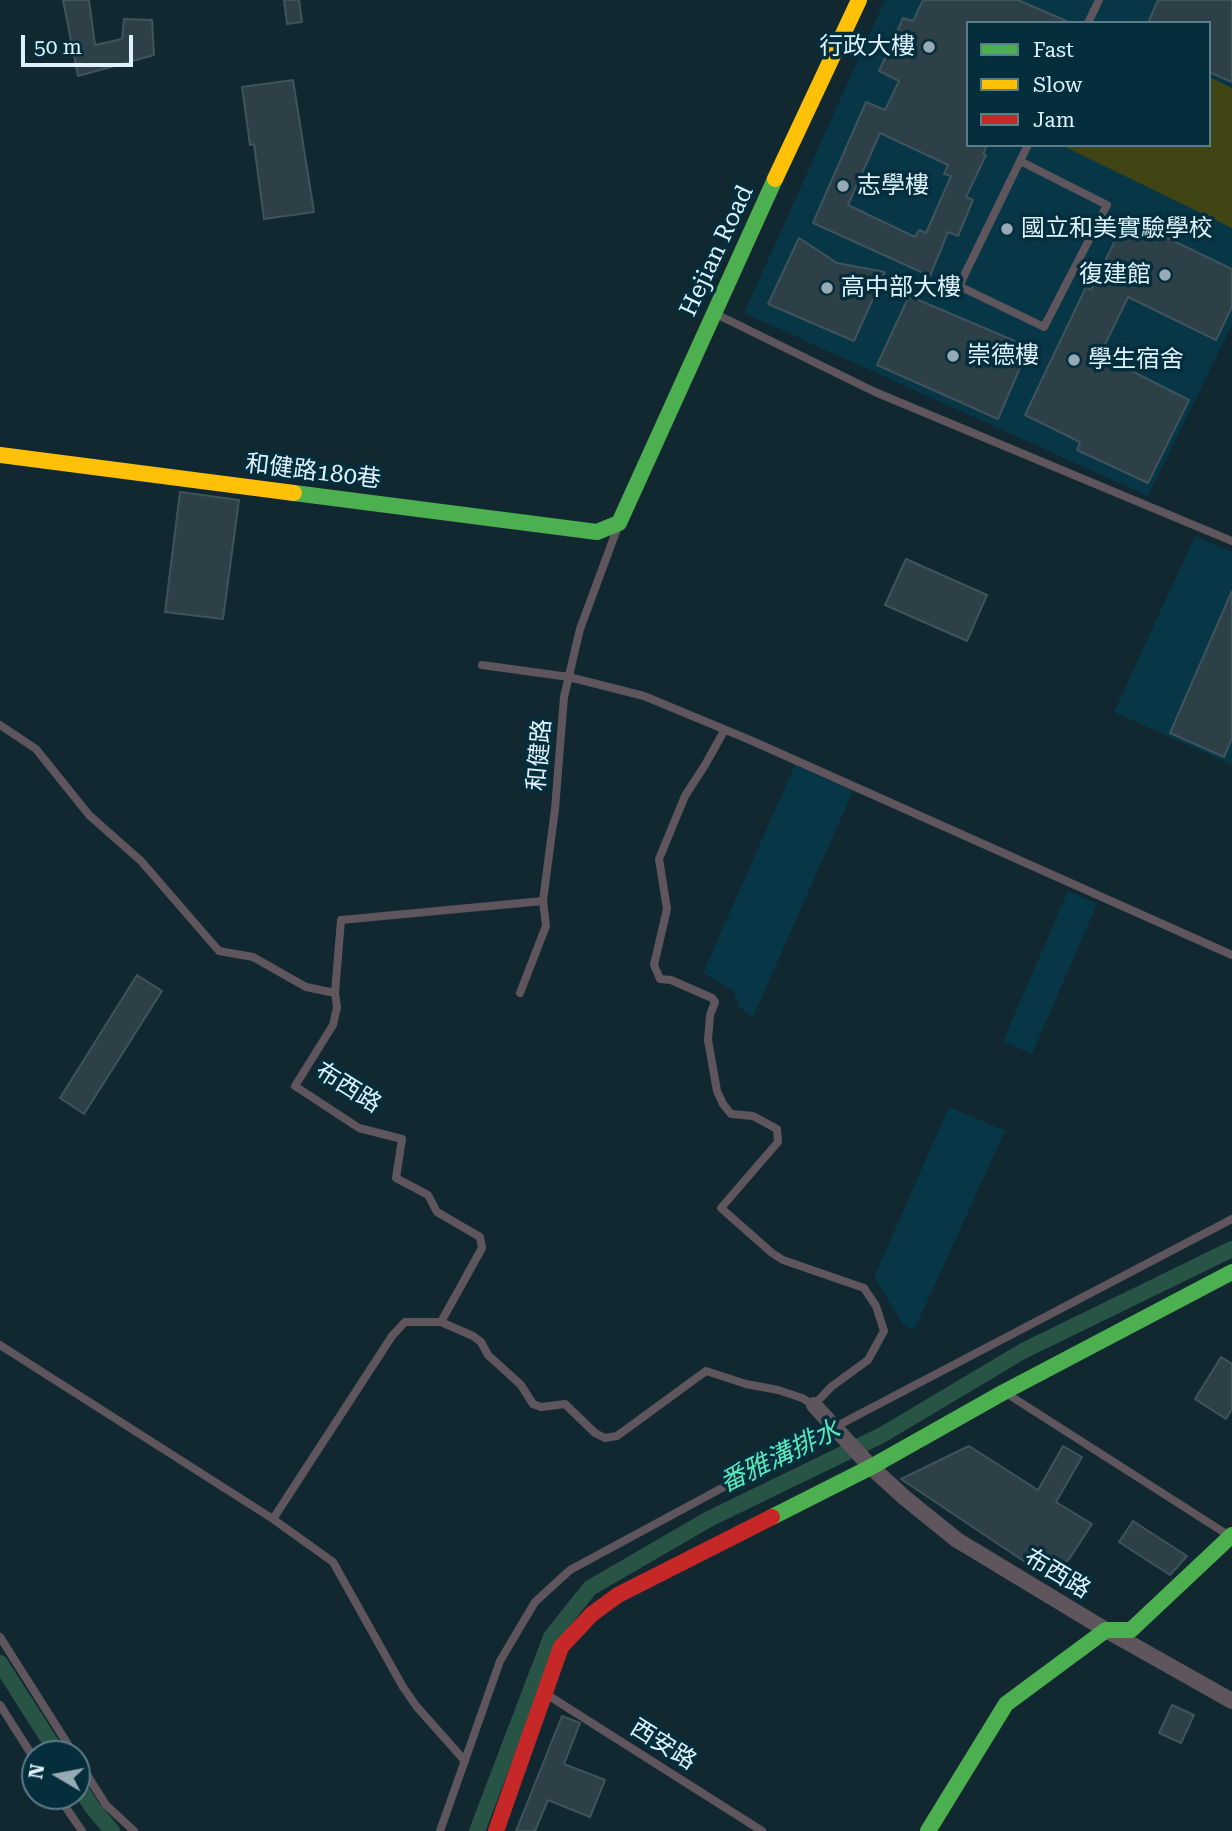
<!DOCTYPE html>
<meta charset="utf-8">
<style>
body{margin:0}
#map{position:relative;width:1232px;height:1831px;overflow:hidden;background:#122830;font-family:"Roboto Serif",serif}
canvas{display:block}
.legend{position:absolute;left:966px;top:21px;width:245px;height:126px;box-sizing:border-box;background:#052e3d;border:2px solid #5b7c89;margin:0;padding:9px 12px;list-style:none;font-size:21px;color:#ddf2fc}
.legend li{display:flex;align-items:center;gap:14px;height:35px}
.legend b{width:35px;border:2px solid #5b7c89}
.north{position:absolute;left:21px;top:1740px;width:70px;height:70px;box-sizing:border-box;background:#052e3d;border:2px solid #5b7c89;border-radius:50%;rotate:280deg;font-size:19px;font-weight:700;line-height:28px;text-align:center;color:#ddf2fc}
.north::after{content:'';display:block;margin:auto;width:24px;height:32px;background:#96abb5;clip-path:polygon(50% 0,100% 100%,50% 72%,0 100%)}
.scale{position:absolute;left:21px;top:35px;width:112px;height:32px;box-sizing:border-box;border:4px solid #ddf2fc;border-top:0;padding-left:9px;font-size:21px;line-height:24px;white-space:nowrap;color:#ddf2fc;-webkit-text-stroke:5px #052e3d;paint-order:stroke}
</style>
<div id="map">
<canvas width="1232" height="1831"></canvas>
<ul class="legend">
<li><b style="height:9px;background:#4caf50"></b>Fast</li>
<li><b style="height:9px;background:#ffc107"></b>Slow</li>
<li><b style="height:9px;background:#c62828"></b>Jam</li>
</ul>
<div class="north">N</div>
<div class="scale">50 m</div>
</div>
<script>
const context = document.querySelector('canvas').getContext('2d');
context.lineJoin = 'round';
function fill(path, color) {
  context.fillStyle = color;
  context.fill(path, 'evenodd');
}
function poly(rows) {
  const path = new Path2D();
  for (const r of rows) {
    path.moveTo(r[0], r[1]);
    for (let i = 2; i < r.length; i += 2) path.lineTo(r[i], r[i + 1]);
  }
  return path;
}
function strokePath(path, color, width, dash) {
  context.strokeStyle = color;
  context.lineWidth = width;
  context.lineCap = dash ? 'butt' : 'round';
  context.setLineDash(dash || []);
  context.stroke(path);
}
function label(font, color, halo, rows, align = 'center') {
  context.font = font + ' "Roboto Serif","Noto Sans TC",serif';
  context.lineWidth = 7;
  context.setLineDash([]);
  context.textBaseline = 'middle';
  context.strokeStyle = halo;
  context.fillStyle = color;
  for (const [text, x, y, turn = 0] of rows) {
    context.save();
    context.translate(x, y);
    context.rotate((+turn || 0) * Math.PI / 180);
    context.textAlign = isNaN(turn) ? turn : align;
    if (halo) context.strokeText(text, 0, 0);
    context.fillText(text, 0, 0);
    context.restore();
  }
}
const built = poly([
 [885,0,1232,0,1232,325,1148,496,744,313],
 [968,23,1209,23,1209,145,968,145],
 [1195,536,1232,552,1232,765,1114,712],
 [795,765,853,791,753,1017,740,1008,733,990,703,973],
 [1068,891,1097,904,1032,1054,1003,1041],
 [949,1107,1005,1131,914,1330,903,1324,874,1277]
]);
const green = poly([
 [1209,77,1232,88,1232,228,1061,145,1209,145]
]);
const canal = poly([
 [0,1663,58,1754],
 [77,1784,92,1807,112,1831],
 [477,1831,551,1637,590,1588,709,1519,882,1435,1023,1351,1232,1249]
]);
const building = poly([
 [63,0,89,0,95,45,122,39,124,19,152,20,154,55,78,76,63,0],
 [284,0,299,0,302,22,287,24,284,0],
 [923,0,1018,0,1071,23,968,23,968,145,987,145,983,154,986,155,966,197,973,200,958,236,948,232,930,276,813,223,866,102,885,110,899,81,879,71,903,18,913,21,923,0],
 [880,133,948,165,944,174,951,176,926,233,919,230,915,237,848,205,880,133],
 [1158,0,1232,0,1232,82,1209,72,1209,23,1148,23,1158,0],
 [293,80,314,212,264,219,254,144,250,145,242,87,293,80],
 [1126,218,1232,269,1232,307,1216,340,1128,297,1100,355,1189,400,1148,483,1077,450,1080,442,1025,415,1086,287,1091,290,1126,218],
 [799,238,837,263,885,272,854,341,768,304,799,238],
 [909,296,1029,347,998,419,877,365,909,296],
 [180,492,239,500,223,619,165,612,180,492],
 [906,559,987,595,967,641,885,605,906,559],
 [1232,591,1232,738,1224,757,1170,733,1232,591],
 [137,975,162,991,84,1114,60,1098,137,975],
 [1221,1357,1232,1364,1232,1409,1226,1419,1195,1399,1221,1357],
 [969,1446,1038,1490,1063,1446,1082,1457,1056,1502,1092,1524,1070,1558,1049,1578,901,1479,969,1446],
 [1133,1521,1187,1556,1170,1575,1119,1542,1133,1521],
 [1172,1705,1194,1715,1181,1743,1159,1733,1172,1705],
 [562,1716,580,1723,564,1764,605,1780,590,1817,548,1800,535,1831,516,1831,562,1716]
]);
const lane = poly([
 [1088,23,1099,0],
 [1020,161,1107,205,1044,327,959,286,1020,161,1028,145],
 [716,314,875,392,1232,541],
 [482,665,569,677,644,696,750,740,1232,955],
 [0,725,36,749,89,815,141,861,219,951,253,957,306,987,335,993,341,920,543,901],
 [335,993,337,1007,333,1025,295,1086,359,1128,402,1139,396,1178,428,1195,437,1212,480,1237,482,1248,441,1322],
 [520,993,546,926,543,901,555,809,564,697,580,629,617,529],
 [0,1345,273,1519,333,1562,403,1687,417,1707,465,1761],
 [1009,1395,1228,1535],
 [273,1519,392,1336,405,1322,441,1322,473,1336,481,1342,488,1355,521,1385,533,1404,541,1407,565,1404,595,1433,605,1438,617,1436,706,1371,746,1384,778,1390,802,1398,814,1405,831,1387,868,1360,884,1331,876,1306,864,1288,783,1260,772,1253,721,1208,778,1142,777,1129,753,1116,731,1114,723,1104,717,1091,708,1040,710,1015,715,1002,712,998,671,980,660,979,654,965,667,909,659,859,685,796,705,765,724,731],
 [0,1637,74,1754],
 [546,1694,762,1831],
 [0,1705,35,1760],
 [77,1759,106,1805,134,1831],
 [58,1796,82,1831],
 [440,1831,500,1661,535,1602,570,1570,835,1427,1232,1219]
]);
const street = poly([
 [814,1405,871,1467,905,1498,957,1540,1106,1630,1232,1701]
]);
const fast = poly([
 [294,493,597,532,619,523,775,179],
 [772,1517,871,1467,1004,1392,1232,1272],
 [928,1831,1006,1704,1106,1630,1131,1630,1232,1535]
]);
const slow = poly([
 [775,179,859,0],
 [0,455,294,493]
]);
const jam = poly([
 [496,1831,561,1647,592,1614,618,1595,772,1517]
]);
const markers = [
 [929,47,7,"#96abb5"],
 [843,186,7,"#96abb5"],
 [1007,229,7,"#96abb5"],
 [1165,275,7,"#96abb5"],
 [827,288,7,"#96abb5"],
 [953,356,7,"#96abb5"],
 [1074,360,7,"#96abb5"]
];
const poiNames = [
 ["行政大樓",915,47,"right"],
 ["志學樓",857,186],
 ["國立和美實驗學校",1021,229],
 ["復建館",1151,275,"right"],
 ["高中部大樓",841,288],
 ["崇德樓",967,356],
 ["學生宿舍",1088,360]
];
const streetNames = [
 ["Hejian Road",717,251,-65],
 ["和健路180巷",313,472,7],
 ["和健路",540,755,-85],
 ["布西路",348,1088,32],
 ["布西路",1057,1574,31],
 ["西安路",663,1745,32]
];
const waterNames = [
 ["番雅溝排水",780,1457,-26]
];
fill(built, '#073647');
fill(green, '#414413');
strokePath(canal, '#285446', 16);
fill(building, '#2d4048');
strokePath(building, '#3f535b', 2);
strokePath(lane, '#5f565d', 8);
strokePath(street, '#5f565d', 16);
strokePath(fast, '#4caf50', 16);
strokePath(slow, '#ffc107', 16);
strokePath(jam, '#c62828', 16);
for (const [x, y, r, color] of markers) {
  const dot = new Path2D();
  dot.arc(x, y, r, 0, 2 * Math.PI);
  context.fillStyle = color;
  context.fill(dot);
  strokePath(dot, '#052e3d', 2.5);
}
label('24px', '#ddf2fc', '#052e3d', poiNames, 'left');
label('24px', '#ddf2fc', '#052e3d', streetNames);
label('italic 26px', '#59e8bb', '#052e3d', waterNames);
</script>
